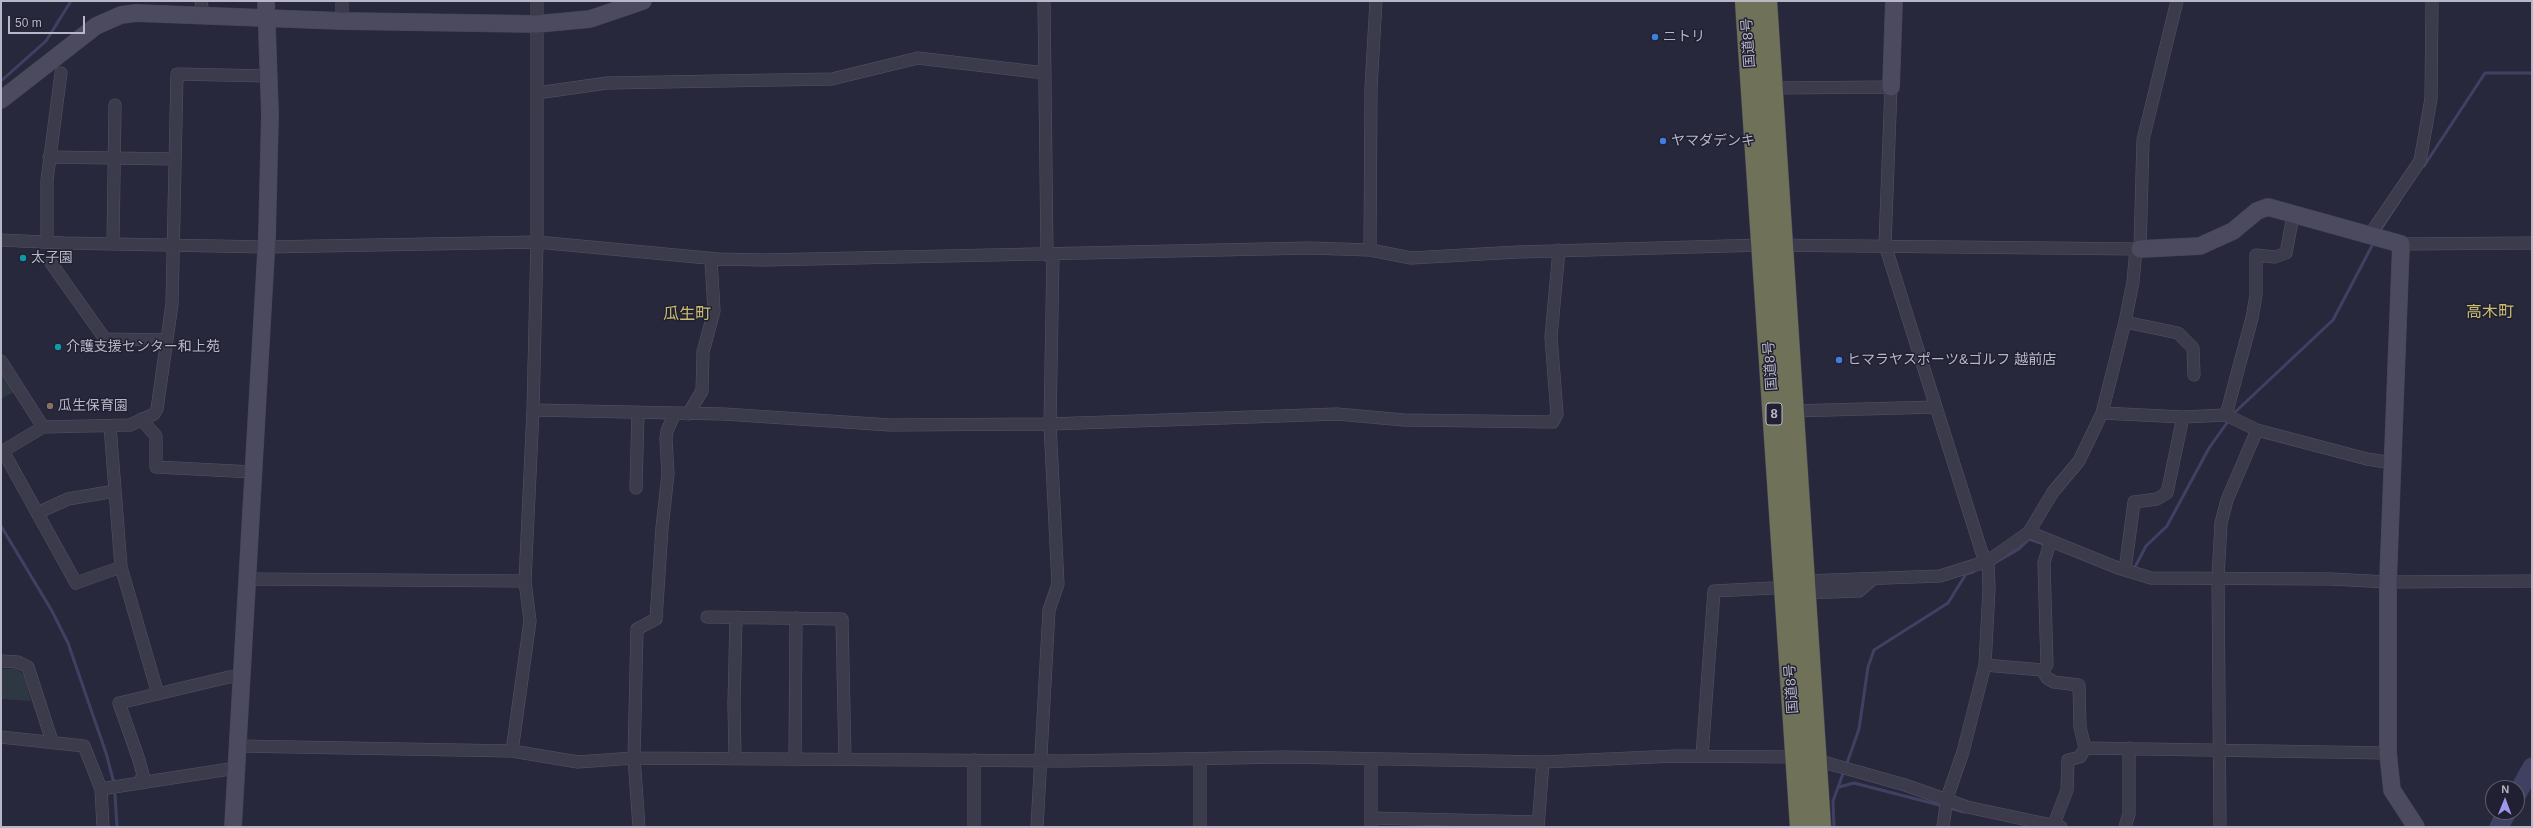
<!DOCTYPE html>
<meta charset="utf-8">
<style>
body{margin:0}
#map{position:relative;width:2533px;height:828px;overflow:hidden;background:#28283c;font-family:Helvetica,sans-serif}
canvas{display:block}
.frame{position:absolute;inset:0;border:2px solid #b8b7c7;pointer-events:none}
.north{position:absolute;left:2485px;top:780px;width:40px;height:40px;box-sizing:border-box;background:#212032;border:1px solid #5d5c6e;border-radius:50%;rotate:1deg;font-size:11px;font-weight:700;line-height:16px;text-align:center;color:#b8b7c7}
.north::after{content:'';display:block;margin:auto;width:14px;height:18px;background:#9c98ec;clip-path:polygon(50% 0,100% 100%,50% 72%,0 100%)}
.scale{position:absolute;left:8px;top:16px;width:77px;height:18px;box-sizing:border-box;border:2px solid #b8b7c7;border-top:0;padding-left:5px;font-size:12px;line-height:14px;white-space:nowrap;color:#b8b7c7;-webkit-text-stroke:3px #212032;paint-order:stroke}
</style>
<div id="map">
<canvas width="2533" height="828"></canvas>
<div class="frame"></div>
<div class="north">N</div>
<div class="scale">50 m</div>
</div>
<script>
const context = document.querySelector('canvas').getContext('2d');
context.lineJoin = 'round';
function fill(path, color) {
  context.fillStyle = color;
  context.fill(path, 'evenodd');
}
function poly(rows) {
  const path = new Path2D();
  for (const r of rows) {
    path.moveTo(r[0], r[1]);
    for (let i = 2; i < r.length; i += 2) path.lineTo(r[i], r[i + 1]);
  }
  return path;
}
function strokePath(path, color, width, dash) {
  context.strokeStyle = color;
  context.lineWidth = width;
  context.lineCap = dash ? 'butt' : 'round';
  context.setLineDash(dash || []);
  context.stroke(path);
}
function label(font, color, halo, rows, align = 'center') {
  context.font = font + ' Helvetica,"Noto Sans JP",sans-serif';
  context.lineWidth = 3;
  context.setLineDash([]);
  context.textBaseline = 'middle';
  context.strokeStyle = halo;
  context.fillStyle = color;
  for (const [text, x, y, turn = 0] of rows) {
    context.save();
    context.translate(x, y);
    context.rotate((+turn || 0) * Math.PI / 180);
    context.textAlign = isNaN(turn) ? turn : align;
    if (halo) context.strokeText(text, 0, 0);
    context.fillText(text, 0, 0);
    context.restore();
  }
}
const green = poly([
 [1,368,16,391,1,399],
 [2,669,17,669,24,675,31,701,1,699]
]);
const stream = poly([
 [1,81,46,41,71,1],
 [2424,166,2485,73,2532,73],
 [2379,232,2400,200],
 [2232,415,2333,320,2374,242],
 [1,526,52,611,68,643,106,753,114,783],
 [1991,565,2019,549,2029,539,2046,545],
 [2134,569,2146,546,2167,526,2209,448,2229,420],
 [1846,766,1859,729,1868,667,1874,650,1948,603,1966,574,1973,572],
 [1839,787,1854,783,1943,806],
 [115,795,117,827],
 [1949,808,1964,812],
 [1834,827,1833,801,1844,771]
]);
const river = poly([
 [2517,794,2532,767],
 [2499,827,2507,812]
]);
const street = poly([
 [201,1,203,15],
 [342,1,342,21],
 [1044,1,1047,255],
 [1772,88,1891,87,1885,245,1982,553,1988,561,1989,589,1985,665,1963,752,1947,798,1943,827],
 [537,93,607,83,832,79,918,58,1045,73],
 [49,157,175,159],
 [2369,236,2420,161,2431,99,2432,1],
 [1,240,64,243,266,247,537,242,718,259,764,260,1310,248,1370,250,1411,258,1518,252,1763,245,2140,249,2143,140,2177,1],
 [47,241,47,180,61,73],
 [113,244,115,105],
 [2401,244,2532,243],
 [1370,250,1371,88,1376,1],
 [51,263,105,339,167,340],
 [2125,322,2178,333,2193,348,2194,375],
 [1,361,43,427],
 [533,410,724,414,890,425,1050,424,1337,414,1404,420,1553,422,1557,414,1551,337,1559,250],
 [1792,411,1936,407],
 [2102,413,2183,417,2226,415,2257,430,2367,459,2393,463],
 [688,414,702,391,703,352,714,311,711,259],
 [2226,415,2252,318,2256,295,2256,255,2275,257,2286,253,2293,216],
 [141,419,156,436,156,467,253,472],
 [110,426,121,567,158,694],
 [636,488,638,412],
 [37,513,68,499,115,491],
 [2029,532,2118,568,2151,578,2331,579,2388,582,2532,581],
 [121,567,76,583,3,451,43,427,130,425,154,414,157,409,172,304,177,74,268,76],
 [2125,570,2134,502,2157,499,2167,493,2183,417],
 [247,579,525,581],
 [1804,581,1940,576,1988,561,2029,532,2053,492,2079,461,2102,413,2125,322,2133,282,2136,249],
 [1804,593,1859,591,1873,579],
 [707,617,842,619,845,759],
 [1,661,18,662,28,667,52,741],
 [1985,665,2042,670,2047,665,2044,563,2050,542],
 [2042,670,2047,678,2054,682,2079,685,2080,727,2085,748,2080,757,2068,760,2067,790,2054,824],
 [1,737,84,746,101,789,103,827],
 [238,746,512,751,578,762,634,758,1065,761,1285,757,1543,762,1675,756,1797,757,1816,760,1905,785,1967,807,2061,827],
 [2085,748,2388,753],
 [512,751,530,621,525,581,533,410,537,242,537,1],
 [1702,756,1714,591,1773,588],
 [735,758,734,704,736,617],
 [795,759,796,618],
 [974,760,974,827],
 [139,783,143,775,139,760,119,703,229,677,242,677],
 [101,789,236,768],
 [1371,818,1538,822],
 [639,827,634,758,637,629,656,619,662,528,668,474,666,439,667,431,675,413],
 [1037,827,1049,610,1058,584,1050,424,1053,255],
 [1200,827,1200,759],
 [1371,827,1371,759],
 [1538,827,1543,762],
 [2125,827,2129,814,2129,748],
 [2220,827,2218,577,2221,523,2227,500,2257,430]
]);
const secondary = poly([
 [1891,87,1894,1],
 [1,100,96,26,121,15,136,13,342,21,537,24,590,19,643,1],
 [2140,249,2200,246,2233,231,2257,211,2268,207,2401,244,2388,582,2388,753,2392,790,2416,827],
 [233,827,267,236,270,114,266,1]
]);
const highway = poly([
 [1746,1,1801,827],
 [1766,1,1820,827]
]);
const markers = [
 [1655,37,4,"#3f7fe0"],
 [1663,141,4,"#3f7fe0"],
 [23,258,4,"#0f9aa8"],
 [58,347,4,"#0f9aa8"],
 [1839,360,4,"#3f7fe0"],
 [50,406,4,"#8d6e63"]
];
const shields = [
 [1774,414,16]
];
const shieldNames = [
 ["8",1774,414]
];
const poiNames = [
 ["ニトリ",1663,37],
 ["ヤマダデンキ",1671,141],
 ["太子園",31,258],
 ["介護支援センター和上苑",66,347],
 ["ヒマラヤスポーツ&ゴルフ 越前店",1847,360],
 ["瓜生保育園",58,406]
];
const streetNames = [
 ["国道8号",1749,43,-94],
 ["国道8号",1771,366,-94],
 ["国道8号",1792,689,-94]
];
const quarterNames = [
 ["高木町",2490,313],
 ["瓜生町",687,315]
];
fill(green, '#2e3842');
strokePath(stream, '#404063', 3);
strokePath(river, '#404063', 19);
strokePath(street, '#545364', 13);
strokePath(secondary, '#454456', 18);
strokePath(highway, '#444354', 23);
strokePath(street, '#3c3b4c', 12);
strokePath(secondary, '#4b4a5f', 17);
strokePath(highway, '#707159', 22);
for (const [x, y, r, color] of markers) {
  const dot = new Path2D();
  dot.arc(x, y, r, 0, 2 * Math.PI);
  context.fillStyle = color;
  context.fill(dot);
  strokePath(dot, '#212032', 1.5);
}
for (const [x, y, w] of shields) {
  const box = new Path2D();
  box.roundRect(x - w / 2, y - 11, w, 22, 3);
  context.fillStyle = '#212032';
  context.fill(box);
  strokePath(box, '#b8b7c7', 1);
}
label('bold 13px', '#b8b7c7', null, shieldNames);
label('14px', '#b8b7c7', '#212032', poiNames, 'left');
label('14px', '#b8b7c7', '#212032', streetNames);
label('16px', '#c8bd71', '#212032', quarterNames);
</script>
